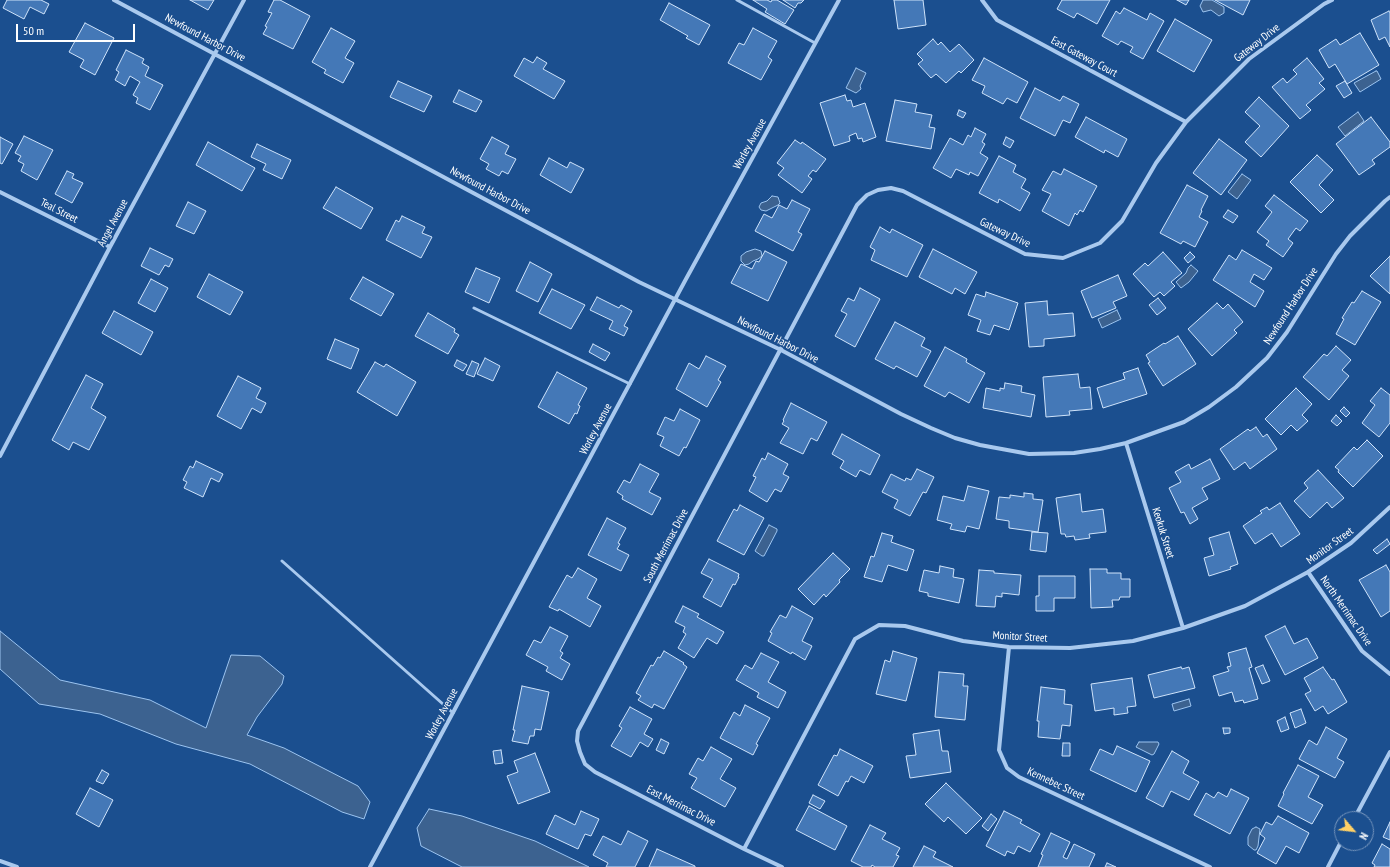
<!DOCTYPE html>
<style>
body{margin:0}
#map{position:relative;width:1390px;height:867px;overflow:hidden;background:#1b4f8f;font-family:"PT Sans Narrow",sans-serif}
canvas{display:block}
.north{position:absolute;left:1334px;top:811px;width:40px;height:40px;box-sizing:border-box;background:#1b4f8f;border:1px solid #7695bc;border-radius:50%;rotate:118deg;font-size:11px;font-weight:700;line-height:16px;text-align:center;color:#fff}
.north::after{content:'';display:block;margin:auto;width:14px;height:18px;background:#ffd166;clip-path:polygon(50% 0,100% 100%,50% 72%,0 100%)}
.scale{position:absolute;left:16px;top:24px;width:119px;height:18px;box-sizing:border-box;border:2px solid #fff;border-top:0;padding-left:5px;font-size:12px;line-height:14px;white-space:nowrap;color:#fff;-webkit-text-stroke:3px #1b4f8f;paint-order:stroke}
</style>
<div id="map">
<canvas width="1390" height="867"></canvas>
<div class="north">N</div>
<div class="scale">50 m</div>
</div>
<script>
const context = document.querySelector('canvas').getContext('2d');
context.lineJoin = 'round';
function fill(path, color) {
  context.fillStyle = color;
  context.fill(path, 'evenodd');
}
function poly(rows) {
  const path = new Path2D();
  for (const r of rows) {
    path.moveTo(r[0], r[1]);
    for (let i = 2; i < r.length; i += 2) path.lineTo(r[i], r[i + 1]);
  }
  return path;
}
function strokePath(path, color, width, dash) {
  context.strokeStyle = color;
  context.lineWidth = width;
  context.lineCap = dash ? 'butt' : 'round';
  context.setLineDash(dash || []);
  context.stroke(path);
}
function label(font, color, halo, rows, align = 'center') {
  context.font = font + ' "PT Sans Narrow",sans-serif';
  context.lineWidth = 3.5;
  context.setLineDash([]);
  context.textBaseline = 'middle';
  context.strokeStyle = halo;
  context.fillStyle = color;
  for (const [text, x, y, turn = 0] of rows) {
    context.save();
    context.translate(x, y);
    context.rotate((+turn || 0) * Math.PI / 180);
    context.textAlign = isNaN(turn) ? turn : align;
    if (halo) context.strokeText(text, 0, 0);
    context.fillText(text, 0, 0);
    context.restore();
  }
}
const water = poly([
 [1203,0,1212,0,1224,7,1224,13,1219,16,1211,10,1203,12,1200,6,1203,0],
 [856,68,866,73,860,86,861,89,856,93,846,88,856,68],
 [1376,71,1377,71,1381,79,1360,92,1354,83,1376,71],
 [1358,112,1364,121,1345,136,1338,127,1358,112],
 [1242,174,1251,180,1237,199,1228,192,1242,174],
 [772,196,778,197,780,203,778,205,766,211,761,210,759,207,761,203,767,201,772,196],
 [752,250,755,249,761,251,762,256,758,259,753,261,749,264,745,265,741,261,741,256,746,252,752,250],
 [1191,265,1198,271,1189,282,1181,288,1176,282,1186,273,1188,268,1191,265],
 [1117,310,1121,319,1102,328,1098,319,1117,310],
 [769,525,777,529,777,531,764,556,762,556,755,551,769,525],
 [0,631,60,680,150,700,206,728,231,655,260,656,284,676,282,684,257,717,247,735,284,748,358,786,370,802,364,819,342,812,250,764,176,744,100,714,39,704,0,669,0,631],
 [1189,699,1191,706,1174,711,1172,704,1189,699],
 [1139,742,1158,742,1159,744,1154,754,1152,755,1136,747,1139,742],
 [429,809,462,816,535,841,589,867,462,867,421,846,417,828,429,809],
 [1256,827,1260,829,1258,846,1256,850,1254,850,1248,845,1248,837,1252,829,1256,827]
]);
const building = poly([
 [7,0,41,0,49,4,44,14,30,7,24,19,3,8,7,0],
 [190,0,214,0,208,10,190,0],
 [274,0,280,0,310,16,293,49,263,34,267,27,265,26,272,13,268,12,274,0],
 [753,0,767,0,771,2,772,0,777,0,794,10,785,24,765,12,767,9,753,0],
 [783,0,804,0,801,3,798,3,795,8,783,0],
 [894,0,923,0,926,25,898,29,894,0],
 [1062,0,1110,0,1097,24,1077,13,1074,18,1057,9,1062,0],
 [1177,0,1189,0,1186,5,1177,0],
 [1215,0,1250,0,1243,15,1215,0],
 [669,3,710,25,699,45,686,38,688,36,660,20,669,3],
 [1124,8,1147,20,1150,13,1164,21,1143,59,1130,52,1133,47,1121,41,1118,45,1102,36,1116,11,1120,14,1124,8],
 [1389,11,1390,13,1390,47,1385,37,1379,40,1371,20,1389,11],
 [1175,19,1212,40,1194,72,1157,51,1175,19],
 [85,23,114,38,95,75,80,67,84,60,69,52,85,23],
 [331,28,355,41,345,58,354,63,343,83,324,73,326,70,312,62,331,28],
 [753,28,777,41,768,57,772,60,761,80,728,63,739,43,744,45,753,28],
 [1360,33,1379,65,1347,84,1335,64,1329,68,1319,50,1336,39,1340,45,1360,33],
 [933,39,938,45,941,42,950,52,959,44,974,60,961,73,959,71,946,83,936,74,931,78,918,64,923,60,917,54,933,39],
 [126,50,144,59,142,63,149,67,145,76,163,85,150,110,136,103,138,98,133,95,140,82,130,76,125,86,115,80,119,72,116,70,126,50],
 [537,57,547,63,543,69,565,81,554,99,514,76,524,58,533,63,537,57],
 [984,58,1028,82,1017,103,1007,98,1003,104,982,93,985,86,972,80,984,58],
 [1307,58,1324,79,1319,83,1325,89,1306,105,1311,110,1300,119,1272,87,1283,78,1287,83,1297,74,1293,70,1307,58],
 [398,81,432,96,424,112,390,97,398,81],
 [1345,81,1352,93,1344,98,1336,86,1345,81],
 [1035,88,1060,101,1063,96,1079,104,1070,123,1063,120,1055,136,1020,118,1035,88],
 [459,90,482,101,476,112,453,102,459,90],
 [845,95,847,101,851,100,853,107,865,103,876,137,863,142,862,138,858,139,856,133,849,136,850,141,834,146,820,103,845,95],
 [1259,97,1289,126,1261,157,1245,142,1260,126,1245,112,1259,97],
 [895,100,917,104,915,112,932,115,929,127,935,128,931,149,886,141,895,100],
 [959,110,966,113,963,118,957,115,959,110],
 [1086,117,1127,139,1118,157,1105,150,1104,153,1075,137,1086,117],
 [1371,117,1390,142,1390,147,1372,160,1375,164,1359,175,1336,144,1371,117],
 [975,128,986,134,982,142,985,144,980,153,988,158,978,176,970,172,969,175,956,169,951,178,933,168,950,138,963,145,968,135,971,137,975,128],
 [24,136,53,150,37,180,21,171,24,164,18,161,21,156,15,153,24,136],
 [0,137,13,144,2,164,0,163,0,137],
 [492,137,509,146,505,154,516,159,508,174,502,171,499,176,486,169,489,164,480,159,492,137],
 [1006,137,1014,141,1010,148,1003,144,1006,137],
 [1219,139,1247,160,1221,195,1193,173,1219,139],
 [795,140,801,144,802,142,826,159,816,172,813,170,808,176,812,179,802,193,778,175,784,168,777,163,795,140],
 [208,142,255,168,242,191,196,165,208,142],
 [257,144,291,160,282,179,263,170,266,164,251,157,257,144],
 [1317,155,1333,170,1319,185,1334,200,1321,213,1290,182,1317,155],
 [999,156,1016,165,1013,172,1026,179,1021,188,1030,193,1020,211,999,199,998,203,979,193,999,156],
 [549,158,567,168,570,162,584,169,571,193,540,175,549,158],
 [1064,169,1097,186,1083,212,1080,210,1077,215,1075,213,1069,226,1042,211,1051,194,1042,190,1053,171,1061,175,1064,169],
 [67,171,74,174,72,178,83,183,72,203,55,194,67,171],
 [1187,185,1208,196,1201,210,1202,211,1199,217,1208,222,1195,247,1183,241,1181,244,1160,233,1187,185],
 [336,187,373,208,361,229,323,208,336,187],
 [1274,195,1308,221,1300,231,1296,228,1288,239,1293,243,1283,257,1266,245,1269,241,1257,232,1272,212,1265,206,1274,195],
 [792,200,810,209,798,232,802,234,793,251,755,231,764,214,772,218,779,205,787,209,792,200],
 [188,202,206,211,194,234,176,226,188,202],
 [1228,210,1238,216,1233,223,1223,217,1228,210],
 [402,216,425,227,422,233,432,237,421,258,386,240,396,220,399,222,402,216],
 [880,227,890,233,892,229,923,245,907,277,871,260,875,250,870,247,880,227],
 [150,248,173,259,169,267,165,265,159,275,141,266,150,248],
 [933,249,977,272,965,294,955,288,952,294,919,277,933,249],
 [1242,250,1272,268,1264,280,1254,274,1250,282,1264,291,1255,307,1213,280,1229,255,1236,260,1242,250],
 [765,251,787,262,768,301,731,283,741,264,752,269,756,261,759,262,765,251],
 [1163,252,1182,273,1171,282,1175,286,1164,296,1160,292,1154,297,1133,274,1145,263,1148,266,1163,252],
 [1190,252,1195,257,1188,263,1184,258,1190,252],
 [1390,256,1390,294,1370,276,1390,256],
 [530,262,552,274,538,302,516,291,530,262],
 [476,268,500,278,489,303,465,292,476,268],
 [209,274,243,292,230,315,197,297,209,274],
 [1118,275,1127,296,1113,302,1116,308,1092,318,1081,291,1118,275],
 [363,277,394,294,381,316,350,299,363,277],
 [151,279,168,288,155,312,138,303,151,279],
 [860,288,880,299,855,347,835,336,847,314,841,311,848,298,854,301,860,288],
 [552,289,585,305,571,329,539,313,552,289],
 [1362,291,1381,302,1355,345,1336,334,1344,319,1342,318,1352,302,1354,303,1362,291],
 [986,292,1018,303,1009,330,994,325,990,335,977,331,981,320,968,315,976,294,985,297,986,292],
 [597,297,619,308,621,305,632,311,624,326,628,328,624,336,609,329,613,321,590,310,597,297],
 [1158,298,1166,308,1157,315,1149,305,1158,298],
 [1047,301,1048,315,1073,313,1075,336,1044,339,1044,346,1029,347,1025,303,1047,301],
 [1217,303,1223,309,1228,304,1243,322,1234,330,1237,333,1212,356,1188,329,1217,303],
 [114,311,153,332,141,355,102,333,114,311],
 [428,313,455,329,454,332,459,335,448,354,415,336,428,313],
 [895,322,925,338,921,346,931,351,917,377,896,366,894,369,875,359,895,322],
 [1178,336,1196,364,1163,386,1148,363,1150,362,1146,355,1164,343,1165,344,1178,336],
 [335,339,359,349,351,369,327,359,335,339],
 [593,344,610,353,605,361,589,352,593,344],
 [1336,346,1351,360,1342,370,1349,376,1329,400,1303,377,1324,354,1327,356,1336,346],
 [945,347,967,359,966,362,985,373,969,403,949,392,945,397,924,386,945,347],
 [706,356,726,366,718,380,721,382,707,407,676,389,689,363,699,369,706,356],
 [485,358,500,366,493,381,477,374,485,358],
 [457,360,467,365,463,371,454,366,457,360],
 [472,361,479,364,474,377,466,374,472,361],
 [375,362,384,367,386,364,416,382,397,416,357,392,375,362],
 [1138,368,1147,394,1103,408,1097,388,1125,379,1123,373,1138,368],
 [557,372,587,388,578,405,580,406,577,414,575,413,569,424,538,407,557,372],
 [1078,374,1080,388,1090,387,1092,409,1069,411,1070,415,1046,417,1043,377,1078,374],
 [86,375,103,384,91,408,106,417,89,450,73,442,69,450,52,440,86,375],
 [238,376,261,388,256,398,266,403,261,413,252,408,241,429,217,416,238,376],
 [1005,383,1022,386,1021,392,1035,395,1031,417,983,408,986,388,1000,391,1000,388,1004,389,1005,383],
 [1296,388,1312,404,1302,415,1308,421,1297,431,1291,425,1281,435,1265,419,1296,388],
 [1381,388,1390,395,1390,423,1379,437,1362,423,1375,405,1370,401,1381,388],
 [791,403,827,422,817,441,811,438,803,454,780,443,789,428,782,424,784,421,783,420,791,403],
 [1344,407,1350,413,1346,417,1340,411,1344,407],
 [680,409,700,420,686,448,684,447,679,456,660,446,664,437,657,434,665,417,674,421,680,409],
 [1336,415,1342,421,1337,426,1331,421,1336,415],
 [1256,427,1263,437,1267,434,1277,449,1250,469,1245,462,1234,470,1220,449,1248,429,1250,431,1256,427],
 [842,434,880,455,870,475,860,470,856,477,840,468,844,461,832,454,842,434],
 [1367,440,1383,456,1353,487,1338,472,1339,470,1335,467,1354,447,1357,450,1367,440],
 [768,453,788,464,783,474,789,477,781,492,775,489,767,502,749,491,756,477,753,476,762,458,765,460,768,453],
 [1210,459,1220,479,1202,488,1208,499,1192,508,1198,519,1190,524,1184,512,1181,513,1169,488,1181,482,1175,472,1189,464,1191,469,1210,459],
 [196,461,223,474,219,482,211,478,203,497,184,488,187,482,183,480,190,466,193,468,196,461],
 [640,464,659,474,649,492,661,498,652,515,622,499,623,496,617,492,624,480,630,483,640,464],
 [917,469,934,477,926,493,923,492,910,516,894,508,898,500,882,492,891,474,905,481,906,478,911,480,917,469],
 [1318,470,1344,498,1332,508,1327,502,1310,518,1294,501,1308,488,1304,483,1318,470],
 [968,486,989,491,979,529,967,526,965,532,950,529,952,524,937,520,943,496,964,501,968,486],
 [1024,493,1033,494,1033,499,1043,500,1038,532,1009,528,1009,521,996,519,999,497,1010,498,1010,495,1024,497,1024,493],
 [1080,494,1082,512,1103,509,1106,532,1089,534,1090,538,1075,540,1074,536,1066,537,1065,534,1061,534,1056,498,1080,494],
 [1280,503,1300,534,1281,547,1272,533,1255,544,1243,526,1262,513,1260,511,1267,507,1269,510,1280,503],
 [740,505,764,518,744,555,717,541,734,509,737,511,740,505],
 [607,518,626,528,618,543,620,544,617,549,629,555,621,571,588,555,607,518],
 [1032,532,1048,533,1046,552,1030,550,1032,532],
 [1229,532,1238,564,1230,567,1231,569,1209,576,1204,558,1214,555,1209,538,1229,532],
 [882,533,893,536,891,542,914,550,907,571,888,565,882,582,864,577,871,556,874,557,882,533],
 [1387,539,1390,544,1377,554,1373,550,1387,539],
 [833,553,850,569,839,580,840,582,826,597,824,594,814,605,798,589,833,553],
 [709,559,739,574,738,577,739,577,735,585,733,584,721,607,703,597,713,579,701,573,709,559],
 [1386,565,1390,572,1390,611,1381,617,1359,580,1386,565],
 [940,566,954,569,953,577,964,579,959,603,928,596,928,593,919,591,924,570,939,573,940,566],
 [578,568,597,579,587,598,601,606,590,627,559,609,558,611,549,607,567,575,572,578,578,568],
 [1090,569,1107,569,1107,573,1121,573,1121,579,1130,579,1130,597,1120,597,1119,600,1112,600,1113,607,1091,608,1090,569],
 [979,570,994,571,994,573,1021,575,1019,595,1002,593,1002,597,996,596,995,607,976,606,979,570],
 [1039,576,1075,576,1075,598,1054,598,1054,611,1036,611,1036,596,1039,596,1039,576],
 [683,606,699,614,697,617,724,632,717,644,707,638,694,658,678,648,686,634,683,632,685,627,675,622,683,606],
 [792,606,813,618,802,641,812,646,805,660,792,652,791,654,768,641,772,633,770,632,780,615,786,618,792,606],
 [1285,626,1294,644,1307,638,1318,658,1285,675,1265,636,1285,626],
 [550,627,568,636,560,651,563,653,560,658,570,664,562,680,546,671,548,667,526,655,534,640,541,643,550,627],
 [1246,648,1252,667,1249,668,1258,699,1244,703,1243,700,1235,702,1232,692,1219,696,1213,676,1229,671,1227,667,1231,666,1228,653,1246,648],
 [664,651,684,663,683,664,687,667,664,709,654,704,652,708,638,700,641,696,636,693,651,665,653,666,658,657,660,658,664,651],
 [893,651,917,658,906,701,876,694,885,660,890,662,893,651],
 [761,653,779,662,768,682,786,692,778,708,757,697,759,693,736,680,745,665,752,669,761,653],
 [1263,665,1270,681,1262,684,1255,668,1263,665],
 [1181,667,1182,669,1189,667,1195,688,1154,698,1148,675,1181,667],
 [1323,667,1332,680,1334,679,1347,702,1328,714,1323,706,1315,711,1305,694,1311,691,1304,678,1323,667],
 [939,672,964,674,963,686,968,686,965,720,935,717,939,672],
 [1132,678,1136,706,1127,707,1128,713,1114,715,1114,708,1095,711,1091,684,1132,678],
 [522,686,549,692,541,730,535,729,534,736,530,736,528,744,512,741,515,730,513,730,522,686],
 [1041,687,1065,690,1064,704,1072,705,1070,726,1062,725,1060,739,1038,737,1039,721,1037,721,1041,687],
 [745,705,770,718,756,744,758,745,753,755,720,738,734,712,740,716,745,705],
 [630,707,652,719,644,734,653,739,648,747,640,742,631,757,611,746,622,728,619,726,630,707],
 [1301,709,1306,723,1295,728,1290,713,1301,709],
 [1285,717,1289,729,1281,732,1277,721,1285,717],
 [1326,727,1347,739,1337,758,1344,762,1335,778,1299,759,1309,740,1317,745,1326,727],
 [1223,728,1230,728,1230,733,1224,734,1223,728],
 [939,730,942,751,948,751,951,772,910,778,906,756,916,755,913,734,939,730],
 [661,739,669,743,664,754,656,750,661,739],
 [1063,743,1070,743,1070,756,1062,756,1063,743],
 [1117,746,1150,761,1136,792,1090,770,1100,749,1113,755,1117,746],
 [711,747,732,759,720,779,736,788,725,807,691,788,697,778,689,774,698,758,703,761,711,747],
 [840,749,873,766,864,783,851,776,848,782,846,781,838,796,818,785,834,755,837,756,840,749],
 [501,750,503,763,495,764,493,751,501,750],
 [1172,751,1189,761,1183,773,1199,782,1189,800,1171,791,1163,807,1146,798,1172,751],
 [535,753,550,792,518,804,507,776,518,772,514,761,535,753],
 [1298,765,1319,776,1308,797,1323,805,1312,824,1278,806,1284,794,1283,793,1298,765],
 [102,770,109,774,103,784,96,781,102,770],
 [946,783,982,818,966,834,948,817,944,822,925,804,946,783],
 [90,788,113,800,99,827,76,814,90,788],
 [1231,789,1249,798,1230,834,1194,815,1206,793,1214,798,1218,792,1227,797,1231,789],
 [813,795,825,801,820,809,809,803,813,795],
 [809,806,847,826,835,850,796,830,809,806],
 [581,811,599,819,591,836,585,834,578,849,546,834,555,815,575,825,581,811],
 [1004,811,1022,820,1020,823,1040,834,1030,852,1018,846,1014,854,1007,851,1005,856,986,846,1004,811],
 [991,814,997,819,988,831,982,826,991,814],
 [1278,816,1309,833,1299,853,1286,846,1276,864,1257,853,1265,838,1260,834,1266,822,1272,825,1278,816],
 [1390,822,1390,840,1383,837,1390,822],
 [870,825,886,833,882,839,900,848,896,855,899,856,893,867,875,867,872,865,871,867,863,867,851,861,870,825],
 [628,831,648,841,635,867,606,867,608,863,593,855,603,836,621,845,628,831],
 [1051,833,1070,842,1063,857,1067,859,1074,844,1095,854,1089,867,1038,867,1043,855,1041,854,1051,833],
 [1382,844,1390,849,1390,867,1374,867,1375,865,1372,863,1382,844],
 [924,846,936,852,933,857,953,867,913,867,924,846],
 [657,849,695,866,695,867,649,867,657,849],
 [1107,863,1116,867,1105,867,1107,863]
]);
const lane = poly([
 [737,0,815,43],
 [474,308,630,384],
 [282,561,453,713]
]);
const street = poly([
 [114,0,639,282,781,350,901,414,931,428,955,438,980,445,1029,454,1074,453,1100,449,1126,443,1184,422,1209,407,1236,387,1267,358,1287,332,1336,254,1350,236,1385,201,1390,197],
 [982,0,997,20,1186,122],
 [0,192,110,247],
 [1126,443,1183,628],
 [0,456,110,247,244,0],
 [1308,572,1362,651,1390,674],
 [1009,647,999,750,1007,768,1019,777,1210,867],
 [1354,819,1390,752],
 [744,849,855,639,879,625,905,626,963,641,1009,647,1070,648,1133,641,1183,628,1245,606,1308,572,1351,543,1390,507],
 [0,861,17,867],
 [370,867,686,279,839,0],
 [782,867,744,849,595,772,585,764,580,752,577,741,578,731,857,205,867,195,878,190,891,188,903,191,1025,254,1063,258,1100,243,1122,221,1156,163,1186,122,1249,59,1324,4,1332,0],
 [1328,867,1342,840]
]);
const streetNames = [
 ["Newfound Harbor Drive",205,38,28],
 ["Gateway Drive",1257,43,-38],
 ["East Gateway Court",1084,57,28],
 ["Worley Avenue",750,144,-61],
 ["Newfound Harbor Drive",490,191,28],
 ["Teal Street",59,211,27],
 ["Angel Avenue",113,223,-62],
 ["Gateway Drive",1005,233,25],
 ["Newfound Harbor Drive",1291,306,-57],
 ["Newfound Harbor Drive",778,340,27],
 ["Worley Avenue",596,429,-62],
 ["Keokuk Street",1163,533,73],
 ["South Merrimac Drive",666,546,-62],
 ["Monitor Street",1330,546,-36],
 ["North Merrimac Drive",1346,611,55],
 ["Monitor Street",1020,637,3],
 ["Worley Avenue",442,714,-62],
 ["Kennebec Street",1056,784,25],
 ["East Merrimac Drive",681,806,27]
];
fill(water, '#3c6290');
strokePath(water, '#9cc4f0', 1);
fill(building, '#4478b7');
strokePath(building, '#cfe3fa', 1);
strokePath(lane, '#a9c9ee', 3);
strokePath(street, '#a9c9ee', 4);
label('11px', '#fff', '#1b4f8f', streetNames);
</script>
